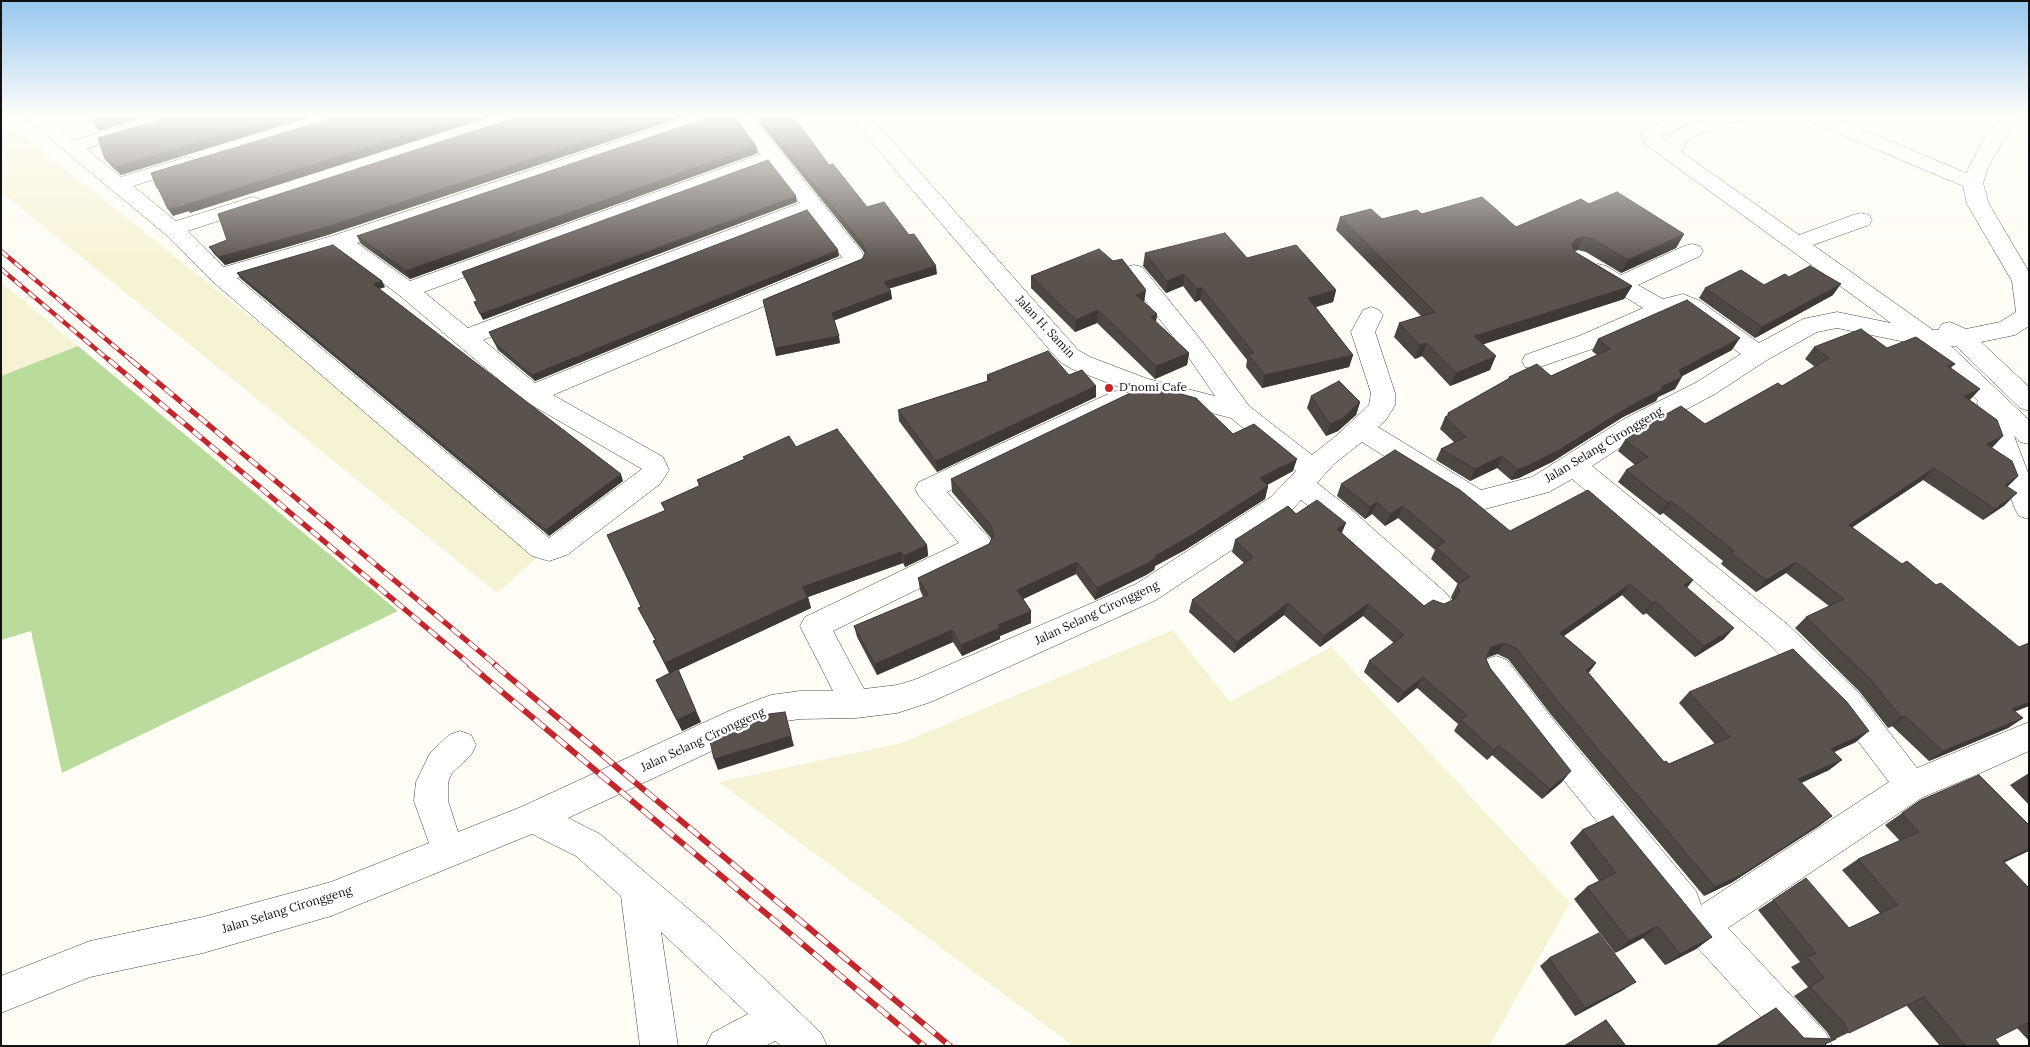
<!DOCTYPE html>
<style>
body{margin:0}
#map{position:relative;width:2030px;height:1047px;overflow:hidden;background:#fffdf5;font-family:Lora,serif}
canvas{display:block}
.frame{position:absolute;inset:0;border:2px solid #111;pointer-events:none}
</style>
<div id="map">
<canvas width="2030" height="1047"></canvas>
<div class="frame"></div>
</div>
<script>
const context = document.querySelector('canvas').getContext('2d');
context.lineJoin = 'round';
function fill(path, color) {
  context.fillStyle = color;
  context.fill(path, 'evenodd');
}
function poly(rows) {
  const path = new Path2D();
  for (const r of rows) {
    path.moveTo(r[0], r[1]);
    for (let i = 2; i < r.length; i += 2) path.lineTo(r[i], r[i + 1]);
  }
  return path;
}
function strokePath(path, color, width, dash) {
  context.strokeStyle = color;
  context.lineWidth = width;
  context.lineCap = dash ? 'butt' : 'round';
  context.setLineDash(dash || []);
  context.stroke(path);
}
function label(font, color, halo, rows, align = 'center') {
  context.font = font + ' Lora,serif';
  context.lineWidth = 5;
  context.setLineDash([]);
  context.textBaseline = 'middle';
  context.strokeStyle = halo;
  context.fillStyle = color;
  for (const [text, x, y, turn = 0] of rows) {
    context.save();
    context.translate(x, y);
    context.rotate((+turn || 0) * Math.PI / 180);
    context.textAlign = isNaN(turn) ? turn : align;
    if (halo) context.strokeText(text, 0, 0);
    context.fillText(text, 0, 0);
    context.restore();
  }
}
const farmland = poly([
 [1,118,257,322,350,392,539,556,497,593,1,192],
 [1,282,78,346,1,376],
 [1173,630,1230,702,1331,647,1570,903,1489,1046,1073,1046,719,782,901,743]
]);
const forest = poly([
 [78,346,398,611,62,773,31,631,1,640,1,376]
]);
const minor = poly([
 [23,116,45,116,75,140,155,116,187,116,184,120,86,149,121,177,187,157,194,159,197,163,194,167,133,186,176,221,246,199,253,197,260,199,264,203,260,207,188,231,224,267,332,236,693,116,723,116,720,120,357,243,410,281,761,154,732,116,752,116,862,252,865,260,862,265,553,395,663,457,669,470,660,484,567,555,549,561,532,556,212,281,165,234,23,116],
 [770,164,800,203,468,328,424,292,770,164],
 [809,214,842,257,535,383,483,340,809,214],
 [337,249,399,295,523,400,642,469,549,538,237,278,337,249],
 [849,116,870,116,1078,350,1090,357,1148,379,1215,396,1185,352,1123,272,1126,267,1134,265,1142,267,1201,340,1249,406,1312,455,1336,436,1369,405,1371,393,1351,332,1363,310,1371,307,1379,310,1383,315,1375,332,1395,393,1395,405,1386,420,1378,427,1481,490,1532,477,1624,419,1697,382,1741,354,1680,310,1595,348,1534,369,1525,367,1522,361,1525,355,1579,336,1643,308,1590,276,1587,271,1590,266,1598,264,1606,266,1621,275,1684,246,1692,244,1700,246,1703,251,1700,256,1638,285,1663,299,1683,294,1700,301,1759,343,1803,319,1837,312,1891,323,1645,144,1641,135,1645,129,1673,116,1699,116,1696,120,1661,136,1666,141,1678,129,1714,116,1743,116,1740,120,1692,137,1686,142,1683,150,1680,151,1799,235,1853,215,1861,213,1869,215,1872,220,1869,225,1813,245,1933,330,1938,330,1942,324,1950,322,1966,329,2000,322,2016,312,2012,281,1967,204,1963,186,1807,120,1804,116,1831,116,1966,173,1985,137,2003,116,2024,116,2004,140,1988,167,1983,183,1989,204,2029,272,2029,326,2015,335,1981,342,2029,387,2029,411,2020,408,1956,346,1951,346,2029,420,2029,444,2020,442,2014,436,2029,475,2029,519,2019,516,2015,509,1996,459,1977,403,1978,401,1920,345,1837,328,1817,332,1767,360,1715,394,1642,433,1592,466,1787,624,1858,692,1917,768,2029,722,2029,751,1976,775,1923,797,1728,928,1826,1033,1832,1046,1787,1046,1688,937,1683,924,1685,920,1672,915,1529,737,1485,678,1481,669,1485,660,1496,656,1507,660,1551,717,1696,891,1701,905,1889,782,1836,712,1767,642,1572,479,1549,492,1481,510,1462,505,1362,442,1334,464,1317,483,1353,511,1447,594,1452,602,1447,610,1437,614,1427,610,1333,525,1301,500,1291,511,1156,600,931,702,897,713,856,718,800,719,772,723,568,818,600,834,711,928,821,1033,827,1046,781,1046,775,1041,765,1046,706,1046,712,1033,748,1014,661,932,678,1046,640,1046,621,896,576,856,532,834,331,916,203,953,90,977,1,1013,1,976,90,941,203,917,331,882,429,843,414,801,416,782,430,753,449,735,460,731,471,735,476,745,471,755,452,773,448,782,448,801,458,832,521,807,729,711,760,699,771,695,800,691,833,691,800,626,805,617,959,543,919,496,915,489,919,482,1110,393,1119,390,1128,393,1132,399,1128,405,947,492,989,538,993,546,989,554,833,631,864,689,897,685,914,680,1136,584,1271,497,1296,471,1231,418,1134,393,1072,369,1060,362,849,116]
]);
const railFar2 = poly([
 [1,251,132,361],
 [1,269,110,361]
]);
const railFar1 = poly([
 [109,360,472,666],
 [131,360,497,666]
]);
const rail = poly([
 [470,665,924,1046],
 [495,665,950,1046]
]);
const wall = poly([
 [173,116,121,175,111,166,105,159],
 [754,116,793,116,829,165,867,207,937,274,889,288,892,299,834,320,840,343,776,356,763,300,862,259,865,254,863,251],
 [758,153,410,279,361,244,357,236],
 [1589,204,1684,234,1676,248,1621,273,1586,252,1578,250,1575,251,1575,252,1632,286,1624,299,1483,344,1490,370,1450,386,1422,356,1415,359,1394,337,1399,323,1421,316,1336,230,1340,217,1382,219,1422,214,1516,227],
 [331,234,225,265,214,254,209,247,227,240],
 [1145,253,1247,258,1336,290,1333,302,1316,307,1353,355,1349,367,1262,388,1246,367,1247,360,1200,300,1195,302,1183,286,1166,293,1143,266],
 [839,256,535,381,498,350,489,332],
 [237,273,385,287,379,289,623,481,549,536,241,279],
 [1031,276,1144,303,1157,314,1156,322,1189,353,1187,365,1155,379,1097,323,1075,332,1031,288],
 [1789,277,1833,295,1755,338,1699,298,1705,288,1764,285],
 [1598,339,1732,350,1682,376,1675,389,1658,397,1656,401,1623,417,1552,462,1519,478,1511,480,1497,468,1470,481,1436,460,1441,449,1454,442,1440,429,1445,417,1447,416,1448,413,1508,379,1509,377,1551,376,1597,355,1592,351],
 [1814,347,1887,348,1955,364,1951,368,1970,400,1992,448,2018,476,2007,487,2005,505,1983,520,1923,480,1852,527,2015,712,2023,718,2008,728,1929,761,1892,726,1888,728,1859,691,1795,628,1806,617,1829,606,1786,573,1756,592,1721,564,1723,561,1663,513,1660,515,1618,482,1626,470,1635,465,1618,451,1625,440,1705,424,1782,386,1815,367,1805,359],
 [987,375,1069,375,1096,386,1096,397,937,472,899,421,898,410,987,381],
 [1311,396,1360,402,1356,415,1338,431,1326,436,1307,408],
 [1233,434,1293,471,1267,485,1268,486,1265,499,1185,550,1155,566,1154,570,1146,575,1095,600,1076,574,1023,599,1031,611,1031,623,1000,636,1000,639,962,656,953,642,877,675,857,637,854,626,923,597,920,590,918,578,989,544,992,540,990,537,952,492,951,479],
 [796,447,927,545,928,556,905,567,903,563,808,597,811,608,678,670,701,722,682,731,656,680,669,673,653,641,655,640,638,608,640,607,665,511,661,503,699,486,697,480,744,459,743,457],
 [1341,484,1510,531,1693,580,1687,588,1724,639,1695,657,1646,613,1643,615,1622,595,1564,636,1596,663,1588,673,1664,762,1669,764,1715,744,1679,703,1689,692,1856,742,1834,752,1842,760,1829,770,1801,783,1832,816,1819,826,1731,883,1704,896,1552,716,1508,659,1497,654,1487,658,1486,659,1490,668,1562,782,1542,799,1492,755,1487,760,1454,731,1458,724,1417,688,1398,703,1364,672,1369,661,1394,643,1363,616,1320,647,1284,615,1234,653,1189,612,1192,600,1244,563,1232,552,1235,540,1296,514,1342,534,1424,606,1444,604,1452,600,1451,597,1457,585,1458,584,1431,559,1435,550,1398,518,1385,526,1372,514,1365,519,1337,496],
 [2029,773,2029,805,2010,785],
 [1921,800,2004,863,2029,888,2029,1041,2017,1028,1995,1039,2000,1046,1940,1046,1906,1005,1825,1044,1827,1046,1715,1046,1759,1018,1776,1008,1804,1038,1831,1039,1827,1032,1794,996,1808,987,1791,967,1800,962,1758,910,1773,900,1849,928,1880,913,1842,870,1858,859,1900,841,1885,825],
 [1582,830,1712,937,1696,949,1665,965,1643,938,1615,953,1574,899,1587,887,1599,881,1570,843],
 [1549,958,1625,989,1575,1016,1540,966]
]);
const shadedWall = poly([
 [118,116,148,116,99,131,93,123],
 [285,116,314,116,121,175,116,167],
 [467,116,494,116,190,213,189,211,173,216,168,209],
 [662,116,686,116,331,234,225,265,219,257],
 [756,146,758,153,410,279,406,271],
 [796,196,797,202,483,320,480,314],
 [1684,234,1676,248,1621,273,1628,260],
 [1584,237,1578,250,1570,252,1572,245,1576,239],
 [838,250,839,256,535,381,532,375],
 [936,266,937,274,885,290,884,282],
 [1184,274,1183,286,1166,293,1167,281],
 [382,281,385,287,376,290,373,284],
 [1841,284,1833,295,1755,338,1762,327],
 [1632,286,1624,299,1469,349,1474,336],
 [1202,288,1200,300,1195,302,1197,289],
 [1146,290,1144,303,1136,295],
 [1336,290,1333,302,1305,310,1308,298],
 [891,291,892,299,833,321,832,313],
 [1098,310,1097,323,1075,332,1076,320],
 [1157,314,1155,327,1151,317],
 [839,336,840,343,776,356,775,348],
 [1740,338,1732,350,1671,382,1679,370],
 [1427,343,1422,356,1415,359,1420,345],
 [1189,353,1187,365,1155,379,1156,366],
 [1353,355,1349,367,1262,388,1265,375],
 [1496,356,1490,370,1450,386,1456,373],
 [1682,377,1675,389,1658,397,1656,401,1623,417,1552,462,1519,478,1511,480,1517,469,1661,387],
 [1096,386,1096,397,937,472,936,461],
 [1980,389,1969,401,1964,396],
 [1360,402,1356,415,1338,431,1326,436,1330,424],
 [2003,436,1992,448,1986,444],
 [1502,456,1497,468,1470,481,1475,469],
 [1297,459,1293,471,1256,491,1260,478],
 [1934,468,1923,480,1838,537,1849,525],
 [621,474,623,481,549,536,546,530],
 [2018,476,2006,488,2005,485],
 [1268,486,1265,499,1185,550,1155,566,1154,570,1146,575,1095,600,1097,588,1155,556],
 [2017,493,2005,505,1983,520,1995,509],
 [1671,501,1663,513,1660,515,1668,503],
 [1377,502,1372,514,1365,519,1370,507],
 [1403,506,1398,518,1385,526,1390,514],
 [1346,523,1341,535,1337,529],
 [927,545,928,556,905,567,904,556],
 [901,552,903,563,805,598,802,587],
 [1077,562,1076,574,1017,602,1017,590],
 [1796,562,1786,573,1756,592,1766,580],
 [1693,580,1683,592,1684,585],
 [1630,584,1622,595,1552,644,1560,633],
 [808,597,811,608,670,674,665,663],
 [1655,601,1646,613,1643,615,1652,603],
 [1288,603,1284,615,1234,653,1237,642],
 [1368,604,1363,616,1320,647,1324,636],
 [1031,611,1031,623,1000,636,1000,639,962,656,961,645,998,625],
 [1734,628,1724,639,1695,657,1704,646],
 [952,630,953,642,877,675,875,664],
 [1504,643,1497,654,1484,658,1491,647],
 [1596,663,1587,675,1586,670],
 [1423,677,1417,688,1398,703,1404,692],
 [2029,702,2029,706,1997,719,2012,709],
 [696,711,701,722,682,731,677,720],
 [785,712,794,746,718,770,714,759],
 [1905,716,1892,726,1888,728,1901,717],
 [2023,718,2008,728,1929,761,1943,751],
 [1869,731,1856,742,1819,759,1831,749],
 [1499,745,1492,755,1487,760,1494,750],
 [1842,760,1829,770,1786,790,1798,779],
 [1571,771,1562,782,1542,799,1550,789],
 [1832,816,1819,826,1731,883,1704,896,1715,887],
 [2029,849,2029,851,1984,872,2003,861],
 [1658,926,1643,938,1615,953,1629,941],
 [1712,937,1696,949,1665,965,1680,954],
 [1636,982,1625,989,1575,1016,1585,1008]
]);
const building = poly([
 [91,116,118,116,93,123,91,116],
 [173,116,285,116,116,167,105,159,98,138,173,116],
 [339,116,467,116,185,205,184,203,168,209,158,188,157,188,151,173,339,116],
 [520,116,662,116,327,227,219,257,209,247,227,240,218,214,520,116],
 [713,116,734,116,756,146,406,271,357,236,713,116],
 [758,116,793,116,829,165,833,164,867,207,884,202,909,235,914,234,936,266,884,282,891,291,832,313,839,336,775,348,763,300,862,259,866,252,862,243,758,116],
 [768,160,796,196,480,314,474,302,477,301,462,272,768,160],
 [1617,192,1684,234,1628,260,1593,239,1584,237,1576,239,1572,245,1575,252,1632,286,1474,336,1496,356,1456,373,1427,343,1420,345,1399,323,1435,312,1340,217,1371,209,1382,219,1417,210,1422,214,1482,197,1516,227,1581,199,1589,204,1617,192],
 [807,210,838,250,532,375,495,343,489,332,807,210],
 [1225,233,1247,258,1296,245,1336,290,1308,298,1353,355,1265,375,1248,354,1254,353,1202,288,1197,289,1184,274,1167,281,1145,253,1225,233],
 [333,245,382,281,373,284,621,474,546,530,237,273,333,245],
 [1099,249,1113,261,1122,259,1146,290,1136,295,1157,314,1151,317,1189,353,1156,366,1098,310,1076,320,1031,276,1099,249],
 [1810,266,1841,284,1762,327,1705,288,1741,270,1764,285,1785,274,1789,277,1810,266],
 [1687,300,1740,338,1679,370,1682,377,1661,387,1663,389,1630,406,1559,450,1525,467,1517,469,1502,456,1475,469,1441,449,1466,437,1445,417,1449,415,1448,413,1510,378,1509,377,1537,364,1551,376,1610,349,1598,339,1687,300],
 [1861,329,1887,348,1916,337,1955,364,1948,366,1980,389,1964,396,1997,420,2003,436,1986,444,2012,461,2018,476,2005,485,2017,493,1995,509,1934,468,1849,525,1902,564,1907,561,1936,585,1941,583,2019,647,2029,643,2029,702,2012,709,2023,718,1943,751,1905,716,1901,717,1871,680,1806,617,1844,599,1796,562,1766,580,1731,553,1734,551,1671,501,1668,503,1626,470,1648,457,1625,440,1650,423,1681,406,1705,424,1778,383,1782,386,1829,358,1814,347,1861,329],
 [1048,351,1069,375,1082,370,1096,386,936,461,898,410,991,380,987,375,1048,351],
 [1339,381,1360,402,1342,419,1330,424,1311,396,1339,381],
 [1147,385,1196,398,1233,434,1254,424,1297,459,1260,478,1268,486,1187,538,1155,556,1156,558,1148,563,1097,588,1077,562,1017,590,1031,611,998,625,1000,628,961,645,952,630,875,664,854,626,928,595,918,578,989,544,994,535,990,524,951,479,1147,385],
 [837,429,927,545,904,556,901,552,802,587,808,597,665,663,653,641,656,640,638,608,641,607,607,535,666,510,661,503,701,485,697,480,745,459,743,457,789,436,796,447,837,429],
 [1395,450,1460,490,1510,531,1588,490,1693,580,1684,585,1734,628,1704,646,1655,601,1652,603,1630,584,1560,633,1596,663,1586,670,1664,762,1666,761,1669,764,1730,737,1689,692,1793,649,1847,702,1869,731,1831,749,1842,760,1798,779,1832,816,1743,874,1715,887,1561,705,1516,648,1504,643,1491,647,1486,659,1490,668,1571,771,1550,789,1499,745,1494,750,1461,720,1467,715,1423,677,1404,692,1369,661,1404,635,1368,604,1324,636,1288,603,1237,642,1192,600,1253,557,1235,540,1288,506,1296,514,1317,500,1346,523,1337,529,1424,606,1433,600,1444,604,1455,599,1460,591,1457,585,1470,577,1436,547,1445,542,1403,506,1390,514,1377,502,1370,507,1341,484,1395,450],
 [678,669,696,711,677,720,656,680,678,669],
 [785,712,791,736,714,759,710,741,769,714,785,712],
 [1979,775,2029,825,2029,849,2003,861,2029,888,2029,1022,1995,1039,2000,1046,1966,1046,1924,997,1849,1033,1844,1023,1810,987,1824,978,1807,957,1816,953,1773,900,1806,878,1849,928,1898,905,1858,859,1919,832,1902,813,1921,800,1979,775],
 [1613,816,1712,937,1680,954,1658,926,1629,941,1587,887,1616,873,1582,830,1613,816],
 [1599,933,1636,982,1585,1008,1549,958,1599,933],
 [1776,1008,1804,1038,1836,1039,1825,1044,1827,1046,1717,1046,1776,1008],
 [1606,1020,1626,1046,1564,1046,1606,1020]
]);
const markers = [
 [1109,388,5,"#c4262e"]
];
const streetNames = [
 ["Jalan H. Samin",1045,327,47],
 ["Jalan Selang Cironggeng",1604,445,-31],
 ["Jalan Selang Cironggeng",1097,613,-25],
 ["Jalan Selang Cironggeng",703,740,-25],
 ["Jalan Selang Cironggeng",287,910,-17]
];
const poiNames = [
 ["D'nomi Cafe",1119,388]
];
fill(farmland, '#f6f3d4');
fill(forest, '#b9dc9c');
strokePath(minor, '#444', 1);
fill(minor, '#fff');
strokePath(railFar2, '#c4262e', 4.5);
strokePath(railFar1, '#c4262e', 5.5);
strokePath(rail, '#c4262e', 6);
strokePath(railFar2, '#fff', 3, [9]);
strokePath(railFar1, '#fff', 4, [11]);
strokePath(rail, '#fff', 4.5, [14]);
fill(wall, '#4d4742');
fill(shadedWall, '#3f3936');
fill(building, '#5a524d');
strokePath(building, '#3f3936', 1);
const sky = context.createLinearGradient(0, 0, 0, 263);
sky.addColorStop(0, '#95c6ee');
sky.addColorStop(0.44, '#fffefa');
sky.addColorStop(1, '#fffefa00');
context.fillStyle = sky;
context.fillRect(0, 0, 2030, 263);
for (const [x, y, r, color] of markers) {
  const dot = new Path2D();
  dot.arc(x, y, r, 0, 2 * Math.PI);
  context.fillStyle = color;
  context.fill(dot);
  strokePath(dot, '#fff', 2);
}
label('12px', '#111', '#fff', streetNames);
label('12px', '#111', '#fff', poiNames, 'left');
</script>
